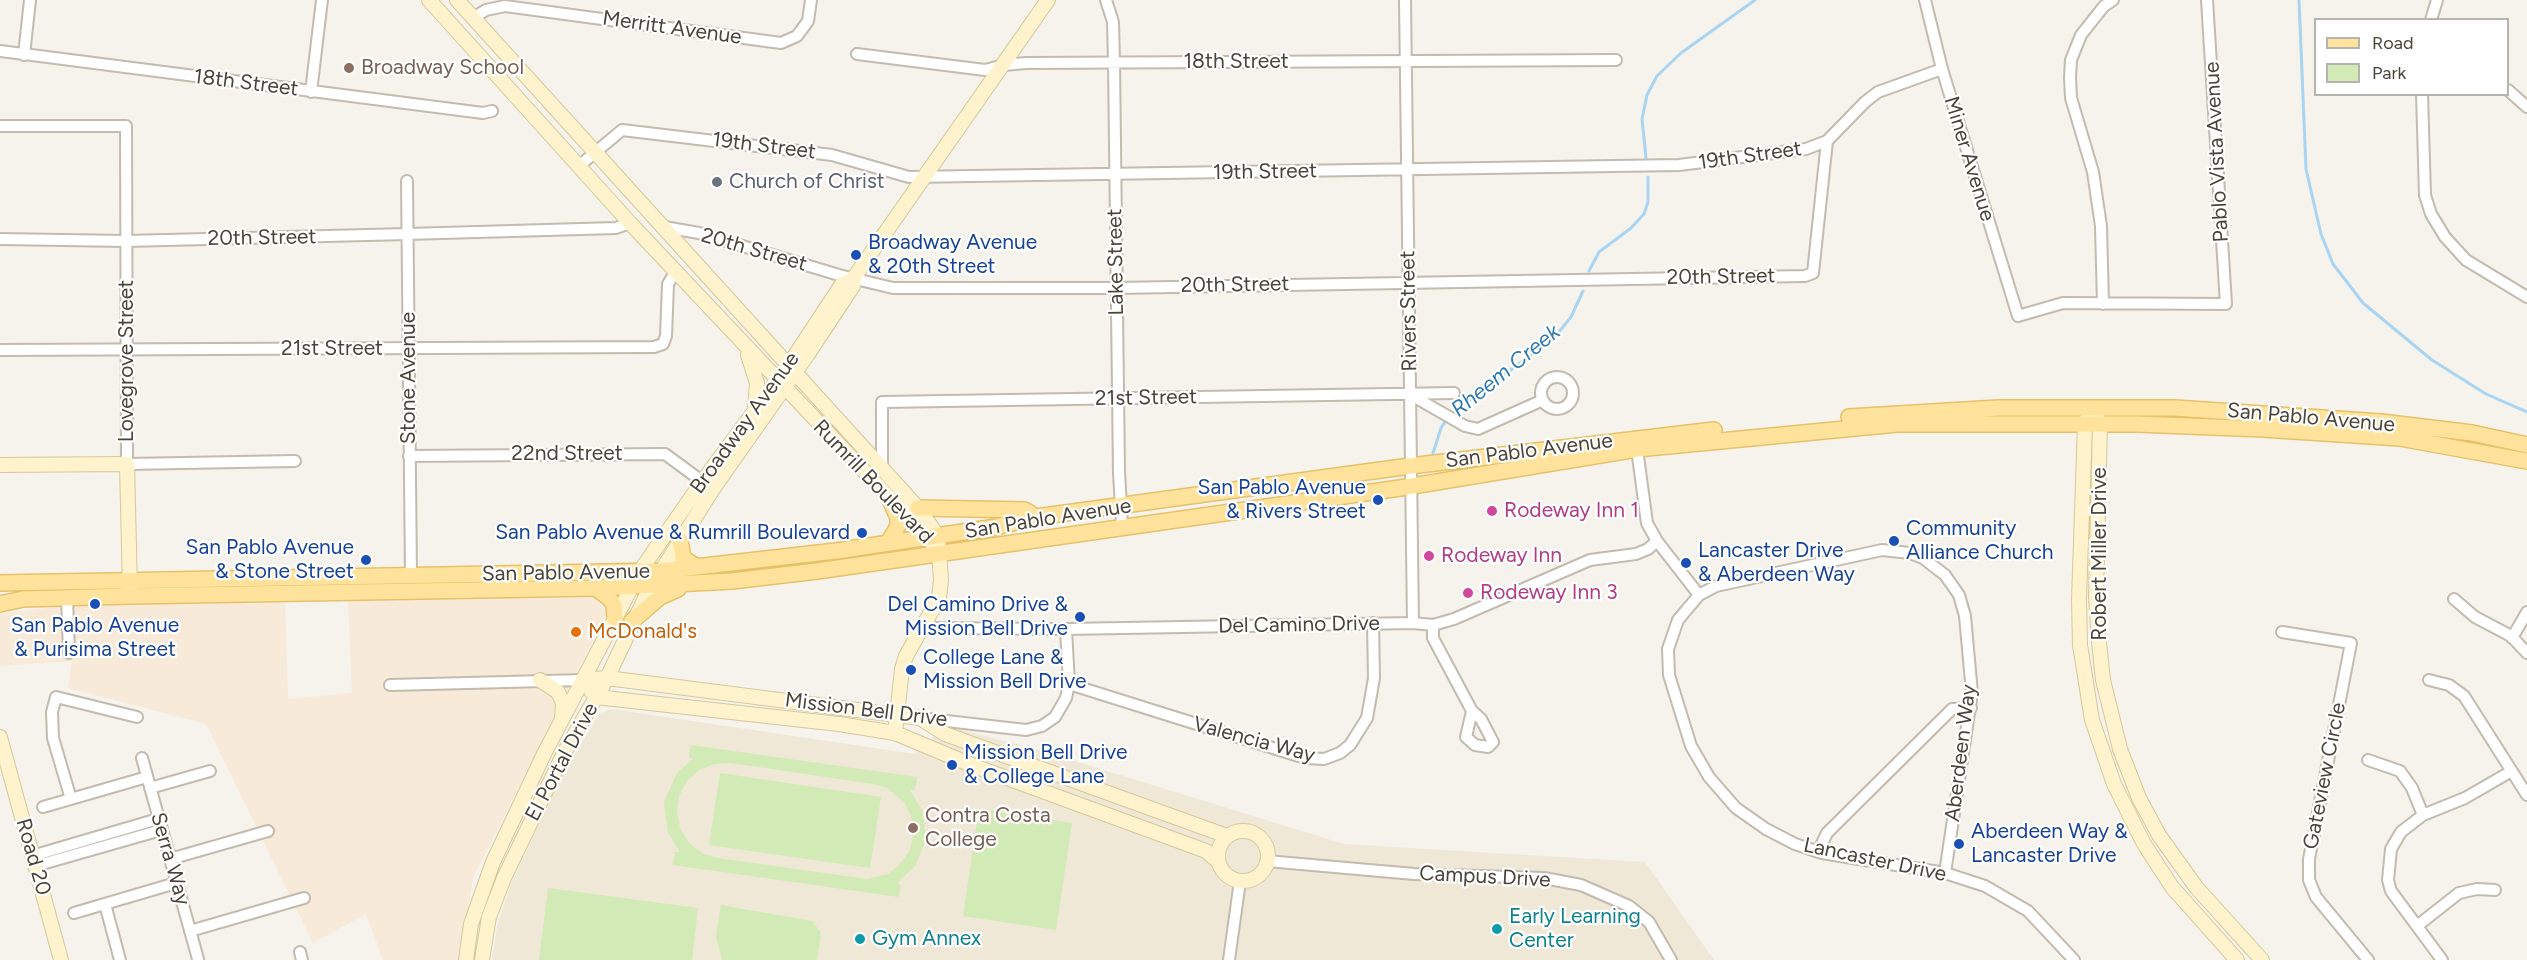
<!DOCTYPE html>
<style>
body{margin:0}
#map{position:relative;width:2527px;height:960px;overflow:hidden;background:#f6f3ec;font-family:Figtree,sans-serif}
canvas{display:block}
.legend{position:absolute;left:2314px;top:18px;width:195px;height:78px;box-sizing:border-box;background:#fff;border:2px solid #b7b4b0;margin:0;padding:8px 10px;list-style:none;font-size:18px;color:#4b4439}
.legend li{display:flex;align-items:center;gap:12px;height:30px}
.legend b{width:30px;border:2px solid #b7b4b0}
</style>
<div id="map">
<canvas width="2527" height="960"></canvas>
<ul class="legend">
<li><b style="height:8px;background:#ffe39c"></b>Road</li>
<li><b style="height:16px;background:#d2eab5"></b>Park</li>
</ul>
</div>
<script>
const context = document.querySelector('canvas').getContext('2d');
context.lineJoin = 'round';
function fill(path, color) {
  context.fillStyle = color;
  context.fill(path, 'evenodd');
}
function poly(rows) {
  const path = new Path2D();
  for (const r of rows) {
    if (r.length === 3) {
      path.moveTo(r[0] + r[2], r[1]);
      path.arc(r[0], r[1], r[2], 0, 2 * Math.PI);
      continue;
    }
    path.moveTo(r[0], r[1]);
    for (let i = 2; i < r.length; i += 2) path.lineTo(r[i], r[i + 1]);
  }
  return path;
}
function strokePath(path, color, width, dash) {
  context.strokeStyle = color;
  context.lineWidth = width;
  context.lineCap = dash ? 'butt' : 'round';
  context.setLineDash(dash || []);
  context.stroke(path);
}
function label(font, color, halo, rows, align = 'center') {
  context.font = font + ' Figtree,sans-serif';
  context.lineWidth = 4.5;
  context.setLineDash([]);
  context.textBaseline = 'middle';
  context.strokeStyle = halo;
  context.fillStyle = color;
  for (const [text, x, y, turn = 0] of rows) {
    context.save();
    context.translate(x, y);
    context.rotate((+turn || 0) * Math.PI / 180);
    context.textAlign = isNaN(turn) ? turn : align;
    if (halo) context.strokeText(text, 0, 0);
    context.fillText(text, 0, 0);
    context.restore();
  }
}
const commercial = poly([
 [348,598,597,598,606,614,473,878,461,960,383,960,366,914,313,943,206,724,68,688,72,661,0,666,0,614,77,604,285,603,288,699,352,693]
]);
const education = poly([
 [611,709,915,754,946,726,1039,750,1344,844,1645,862,1714,960,492,960,497,926,511,884,561,777,600,713]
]);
const green = poly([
 [691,745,917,777,915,790,910,790,923,812,926,840,915,866,897,883,901,885,899,897,673,865,675,852,680,852,668,833,664,802,677,773,693,759,689,757],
 [731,763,873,784,887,788,904,802,911,816,913,838,909,852,900,864,888,874,867,879,718,858,702,853,689,843,680,828,677,812,679,796,687,781,699,770,714,764],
 [720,773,881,797,870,868,709,845],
 [979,809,1072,823,1056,930,963,916],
 [548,888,698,908,692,960,539,960],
 [721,905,812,921,821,933,817,960,722,960,716,936]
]);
const stream = poly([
 [2299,0,2306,169,2321,234,2333,264,2363,303,2432,360,2486,394,2527,412],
 [1646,158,1642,119,1647,95,1657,76,1681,53,1755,0],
 [1589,271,1599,252,1631,228,1644,214,1648,202,1648,177],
 [1451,414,1554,338,1571,317,1583,291],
 [1433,453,1441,428,1447,419]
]);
const street = poly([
 [1106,0,1113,22,1114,62,1119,472,1122,526],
 [1405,0,1413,623],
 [1925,0,1942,69,2018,316,2063,303,2226,304,2207,0],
 [473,18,486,10,505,6,781,43,797,36,808,21,811,0],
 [2431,20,2437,0],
 [0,51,483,113,492,111],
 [857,54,985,70,1004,65,1026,63,1616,60],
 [24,55,30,0],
 [2508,90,2527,107],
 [311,92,322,0],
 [2422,94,2425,195,2431,214,2445,237,2466,260,2527,297],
 [0,126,126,126,127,464,295,461],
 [579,166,622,130,832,155,909,177,1679,165,1806,149,1827,141,1865,102,1878,92,1942,69],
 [407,181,411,575],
 [664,227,699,233,839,275,893,288,1116,288,1805,276,1813,273,1827,141],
 [0,239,126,241,407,234,616,228,630,223],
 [2103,304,2101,226,2093,172,2071,98,2070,78,2071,60,2081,35,2104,6,2113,0],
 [0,350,654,347,663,344,666,336,668,284,676,271],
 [1557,393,16],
 [1411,395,1465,426,1478,429,1543,400],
 [1637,449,1647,523,1657,541,1699,595],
 [409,456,665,454,707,485],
 [882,469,882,402,1454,393],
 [67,598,69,653],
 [2454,599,2475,617,2511,636,2527,653],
 [1433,625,1433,638,1472,711,1481,719,1493,742,1488,747,1475,745,1466,737,1472,711],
 [923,628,1066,629,1413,623,1433,625,1454,619,1590,560,1636,554,1648,549,1657,541],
 [2282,632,2351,643,2309,859,2309,880,2316,897,2368,960],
 [2512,638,2527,612],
 [2429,680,2449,685,2464,696,2527,795],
 [1069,684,1305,758,1324,759,1340,753,1350,745,1367,718,1374,678,1373,623],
 [390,685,583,680],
 [920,718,1026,730,1042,726,1055,717,1066,698,1069,684,1066,629],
 [142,758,198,959],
 [2368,760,2400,771,2412,788,2423,815],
 [150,788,210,771],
 [71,799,53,738,52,712,56,697,137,717],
 [43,807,147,777],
 [1818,852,1827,833,1952,709,1971,708],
 [32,856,158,819],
 [170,859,268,831],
 [1267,861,1414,874,1544,878,1581,885,1629,906,1649,922,1671,960],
 [35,866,161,830],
 [1945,873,1972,693,1965,616,1959,595,1945,575,1923,558,1910,553,1882,550,1716,586,1699,595,1678,620,1668,649,1669,675,1691,746,1709,777,1736,808,1766,829,1795,844,1822,853,1945,873,1985,886,2028,911,2074,960],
 [105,904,120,960],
 [74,913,176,883],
 [2417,926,2459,893,2477,889,2495,890],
 [190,931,304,898],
 [300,952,302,960],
 [1229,960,1240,881],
 [2442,960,2391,891,2388,880,2391,849,2401,832,2423,815,2465,798,2510,772]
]);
const secondary = poly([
 [429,0,630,223,933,544],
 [457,0,918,508,938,536,941,580,939,598,906,656,902,669,895,733],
 [748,355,757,383,755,409],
 [2089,414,2085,424,2079,600,2080,645,2092,720,2114,784,2144,844,2172,887,2237,960],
 [2096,415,2100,424,2096,597,2099,642,2103,680,2120,749,2139,798,2159,835,2196,887,2262,960],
 [0,465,127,464,130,589],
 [540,680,558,692,563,703,562,718],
 [583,680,607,678,920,718,945,734,1227,836],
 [591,691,596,697,839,724,895,733,974,766,1206,851,1218,861],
 [0,737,61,960],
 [1243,856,25],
 [466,960,471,924,493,862,544,754,640,571,702,482,788,366,842,284,853,279,862,266,1048,0],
 [482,960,489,917,504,878,564,753,607,678,648,592,713,489,808,354,853,286,853,279]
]);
const primary = poly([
 [1849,417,1998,408,2175,408,2381,422,2472,433,2527,445],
 [918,508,1025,510,1036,517],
 [680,540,683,558,697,567],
 [888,543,898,526,898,518,891,502],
 [0,583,660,571,836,551,996,527,1036,517,1410,466,1714,430],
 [596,588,609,598,614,605,615,619],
 [0,604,23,599,130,596,596,588,732,581,817,571,1400,488,1637,449,1897,424,2137,424,2263,429,2400,438,2527,461],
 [632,621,660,597,678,589]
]);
const markers = [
 [349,68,6,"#8d6e63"],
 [717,182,6,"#6b7280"],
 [856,255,6,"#1a4fb4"],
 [1378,500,6,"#1a4fb4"],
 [1492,511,6,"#d1479c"],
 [862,533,6,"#1a4fb4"],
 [1894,541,6,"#1a4fb4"],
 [1429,556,6,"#d1479c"],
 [366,560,6,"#1a4fb4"],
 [1686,563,6,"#1a4fb4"],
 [1468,593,6,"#d1479c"],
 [95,604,6,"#1a4fb4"],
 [1080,617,6,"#1a4fb4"],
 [576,632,6,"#e8710a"],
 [911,670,6,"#1a4fb4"],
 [952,765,6,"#1a4fb4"],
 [913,828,6,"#8d6e63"],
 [1959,844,6,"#1a4fb4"],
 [1497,929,6,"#0f9aa8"],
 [860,939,6,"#0f9aa8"]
];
const streetNames = [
 ["Merritt Avenue",672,28,8],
 ["18th Street",1236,62],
 ["18th Street",246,83,7],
 ["19th Street",764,146,7],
 ["Pablo Vista Avenue",2217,152,-93],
 ["19th Street",1750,156,-8],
 ["Miner Avenue",1969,159,73],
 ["19th Street",1265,172,-1],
 ["20th Street",262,238,-1],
 ["20th Street",754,250,16],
 ["Lake Street",1116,262,-91],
 ["20th Street",1721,277,-1],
 ["20th Street",1235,285,-1],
 ["Rivers Street",1409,311,-91],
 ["21st Street",332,349],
 ["Lovegrove Street",127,361,-90],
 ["Stone Avenue",409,378,-90],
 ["21st Street",1146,398,-1],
 ["San Pablo Avenue",2311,418,5],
 ["Broadway Avenue",745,423,-54],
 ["San Pablo Avenue",1529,451,-7],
 ["22nd Street",567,454],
 ["Rumrill Boulevard",873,482,46],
 ["San Pablo Avenue",1048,519,-9],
 ["Robert Miller Drive",2100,554,-90],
 ["San Pablo Avenue",566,573,-1],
 ["Del Camino Drive",1299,625,-1],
 ["Mission Bell Drive",866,710,7],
 ["Valencia Way",1254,740,15],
 ["Aberdeen Way",1961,753,-83],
 ["El Portal Drive",562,762,-62],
 ["Gateview Circle",2325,776,-79],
 ["Road 20",33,857,74],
 ["Serra Way",170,859,74],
 ["Lancaster Drive",1875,860,12],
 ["Campus Drive",1485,877,3]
];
const educationNames = [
 ["Broadway School",361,68],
 ["Contra Costa",925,816],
 ["College",925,840]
];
const worshipNames = [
 ["Church of Christ",729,182]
];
const transitNames = [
 ["Broadway Avenue",868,243],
 ["& 20th Street",868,267],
 ["San Pablo Avenue",1366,488,"right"],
 ["& Rivers Street",1366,512,"right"],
 ["Community",1906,529],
 ["Alliance Church",1906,553],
 ["San Pablo Avenue & Rumrill Boulevard",850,533,"right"],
 ["San Pablo Avenue",354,548,"right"],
 ["& Stone Street",354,572,"right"],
 ["Lancaster Drive",1698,551],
 ["& Aberdeen Way",1698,575],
 ["Del Camino Drive &",1068,605,"right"],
 ["Mission Bell Drive",1068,629,"right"],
 ["San Pablo Avenue",95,626,"center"],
 ["& Purisima Street",95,650,"center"],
 ["College Lane &",923,658],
 ["Mission Bell Drive",923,682],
 ["Mission Bell Drive",964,753],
 ["& College Lane",964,777],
 ["Aberdeen Way &",1971,832],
 ["Lancaster Drive",1971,856]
];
const hotelNames = [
 ["Rodeway Inn 1",1504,511],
 ["Rodeway Inn",1441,556],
 ["Rodeway Inn 3",1480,593]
];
const foodNames = [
 ["McDonald's",588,632]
];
const cultureNames = [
 ["Early Learning",1509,917],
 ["Center",1509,941],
 ["Gym Annex",872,939]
];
const waterNames = [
 ["Rheem Creek",1506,371,-39]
];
fill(commercial, '#f7ead8');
fill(education, '#efe8d6');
fill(green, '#d2eab5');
strokePath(stream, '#a9d4f2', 3);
strokePath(street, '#c2bbae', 14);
strokePath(secondary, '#d6c79b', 16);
strokePath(primary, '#e6c16a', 18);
strokePath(street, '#fff', 10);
strokePath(secondary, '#fff3cd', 14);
strokePath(primary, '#ffe39c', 15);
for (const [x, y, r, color] of markers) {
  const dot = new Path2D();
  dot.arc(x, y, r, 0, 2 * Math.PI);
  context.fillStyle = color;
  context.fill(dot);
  strokePath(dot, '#fff', 2);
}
label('21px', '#4b4439', '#fff', streetNames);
label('21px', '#785e54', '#fff', educationNames, 'left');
label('21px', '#5b616d', '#fff', worshipNames, 'left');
label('21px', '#164399', '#fff', transitNames, 'left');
label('21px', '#b23c85', '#fff', hotelNames, 'left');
label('21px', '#c56008', '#fff', foodNames, 'left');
label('21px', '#0d838f', '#fff', cultureNames, 'left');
label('italic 22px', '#2e7ab2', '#fff', waterNames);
</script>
